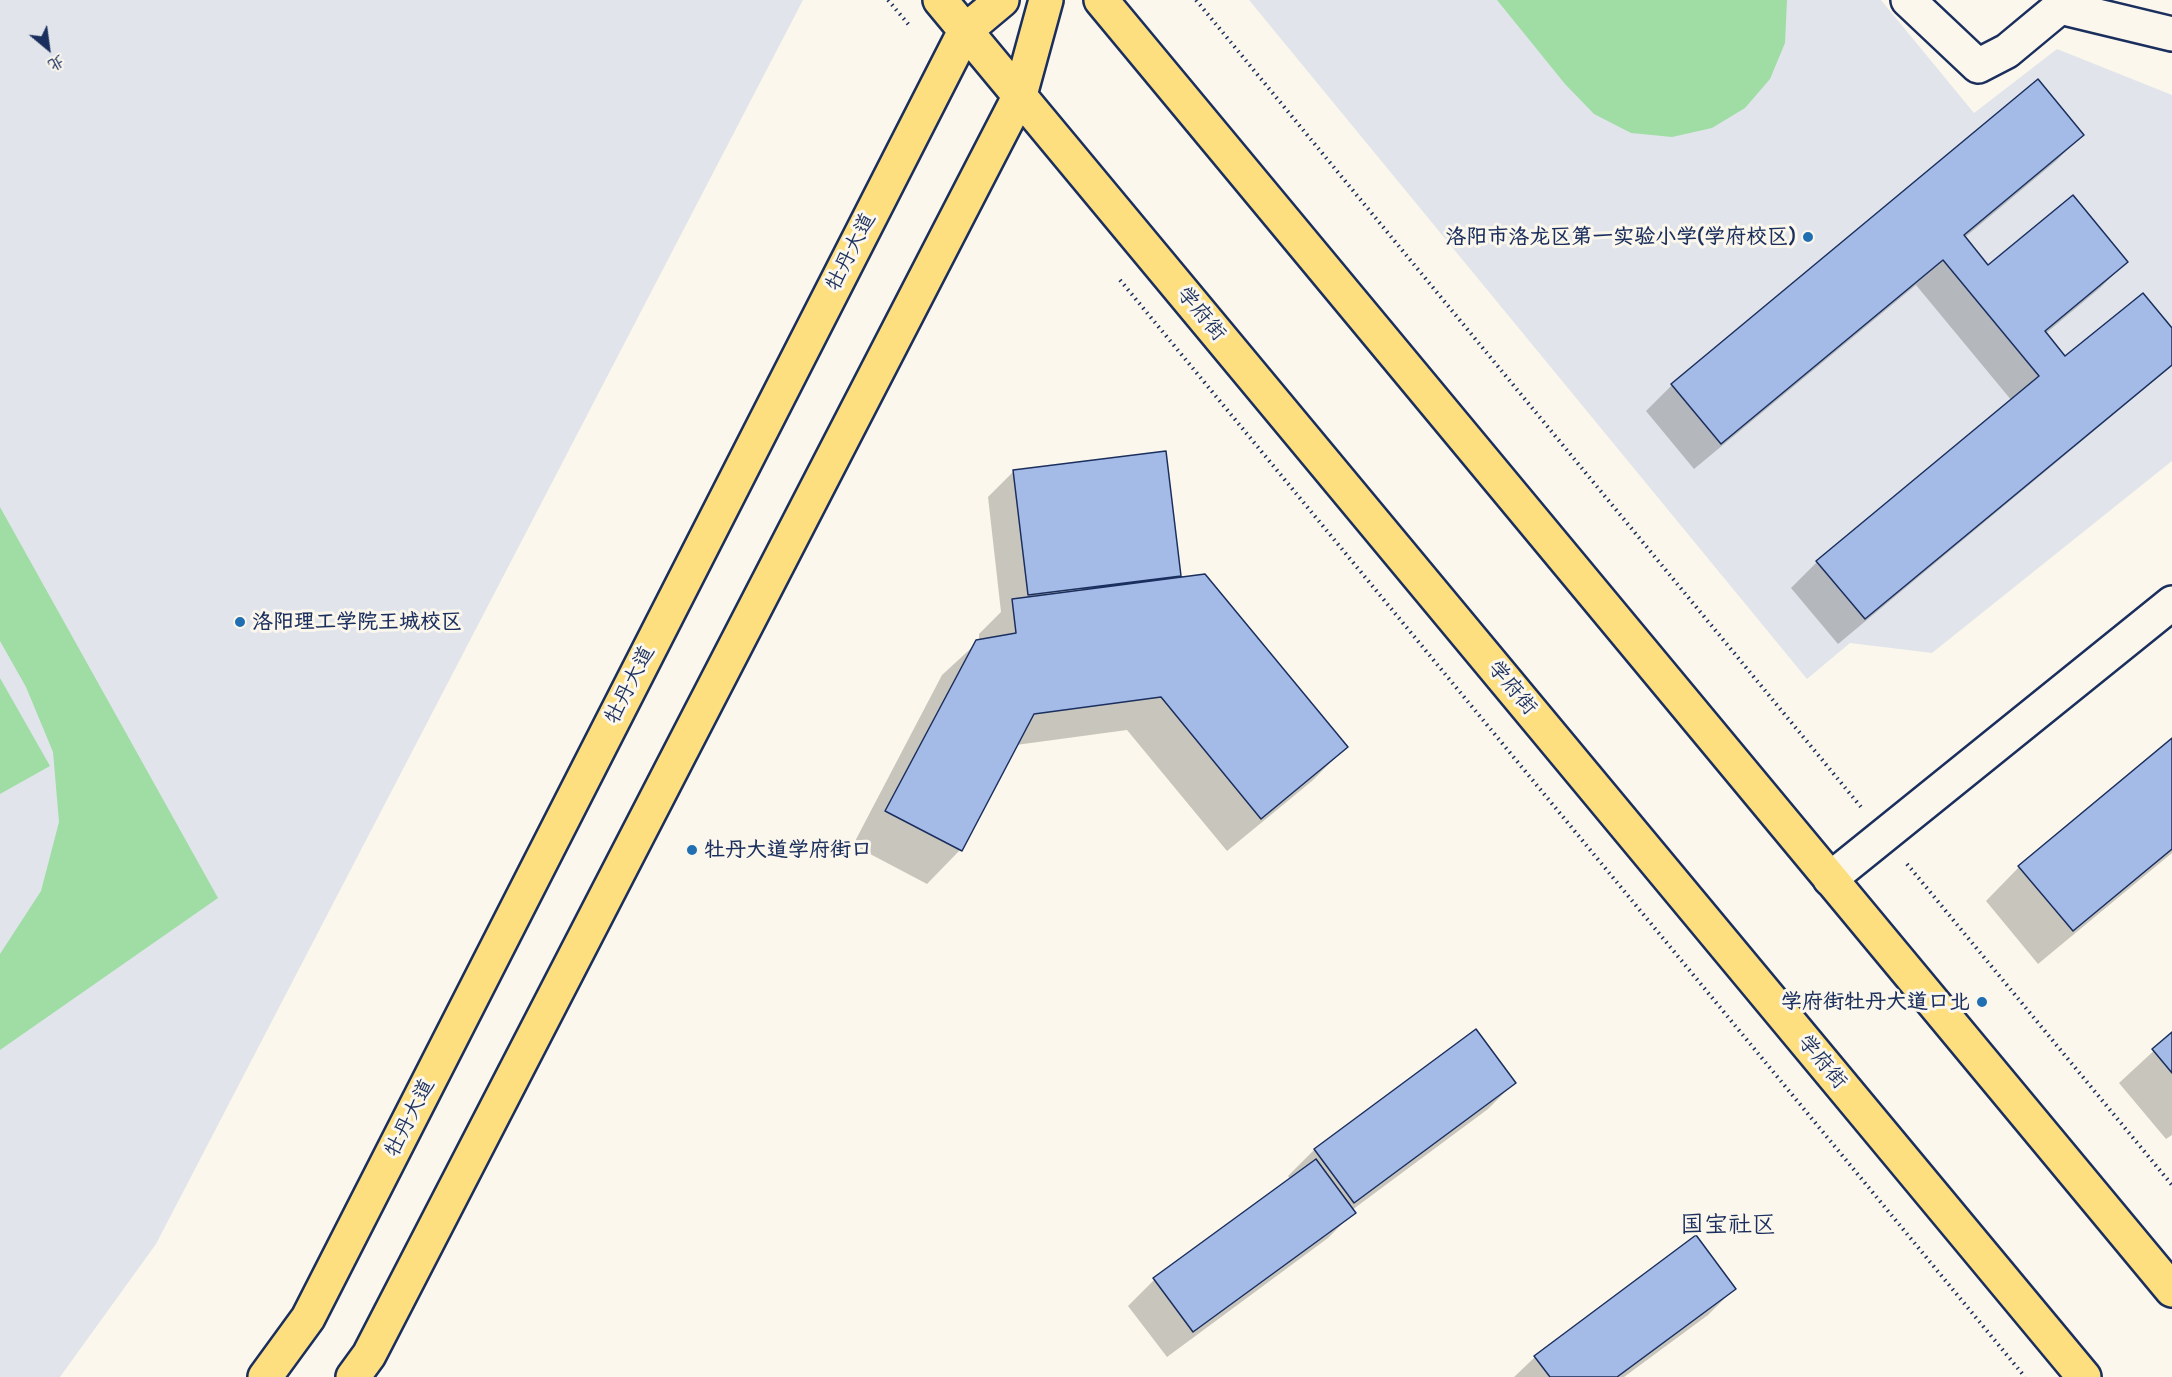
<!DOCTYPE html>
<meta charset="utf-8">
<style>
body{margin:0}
#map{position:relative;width:2172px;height:1377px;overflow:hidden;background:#fbf7ec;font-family:"Patrick Hand","LXGW WenKai TC",sans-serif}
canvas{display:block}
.north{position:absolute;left:18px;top:18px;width:60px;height:60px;-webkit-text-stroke:4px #fbf7ec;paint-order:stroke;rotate:151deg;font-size:16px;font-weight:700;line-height:24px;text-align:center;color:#1b2f5e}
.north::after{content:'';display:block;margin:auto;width:21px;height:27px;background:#1b2f5e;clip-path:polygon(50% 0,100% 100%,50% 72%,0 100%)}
</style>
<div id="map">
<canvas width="2172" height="1377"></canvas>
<div class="north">北</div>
</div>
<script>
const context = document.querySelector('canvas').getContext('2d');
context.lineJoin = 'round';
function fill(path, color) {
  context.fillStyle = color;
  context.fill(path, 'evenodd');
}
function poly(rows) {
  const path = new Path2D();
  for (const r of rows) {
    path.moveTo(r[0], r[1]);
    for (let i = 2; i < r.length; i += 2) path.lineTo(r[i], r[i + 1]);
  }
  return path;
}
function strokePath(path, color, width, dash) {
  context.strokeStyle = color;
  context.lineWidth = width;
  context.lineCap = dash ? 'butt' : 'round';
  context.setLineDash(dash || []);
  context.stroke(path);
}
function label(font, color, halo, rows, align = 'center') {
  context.font = font + ' "Patrick Hand","LXGW WenKai TC",sans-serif';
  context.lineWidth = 6;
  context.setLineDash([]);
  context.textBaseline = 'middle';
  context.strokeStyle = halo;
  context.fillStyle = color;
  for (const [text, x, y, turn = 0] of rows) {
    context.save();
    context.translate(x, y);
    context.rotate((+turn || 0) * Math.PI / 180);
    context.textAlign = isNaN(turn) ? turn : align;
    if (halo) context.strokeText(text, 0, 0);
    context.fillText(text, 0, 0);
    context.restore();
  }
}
const built = poly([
 [0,0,803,0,156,1244,60,1377,0,1377],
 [1249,0,1881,0,1974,113,2057,49,2172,95,2172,461,1932,653,1850,643,1807,679]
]);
const green = poly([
 [1497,0,1787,0,1785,43,1770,79,1745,108,1712,128,1672,137,1631,133,1594,114,1565,84],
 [0,507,218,898,0,1050,0,954,41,891,59,822,53,752,26,687,0,641],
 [0,678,50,766,0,794]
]);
const shadow = poly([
 [2037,81,2082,135,2056,161,1964,238,1988,267,2126,262,2100,288,2045,334,2065,358,2172,330,2172,366,1838,644,1791,588,1817,562,2012,401,1916,285,1694,469,1646,411,1672,385],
 [1014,471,1179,576,1176,579,1346,747,1312,781,1227,851,1127,730,1016,745,960,850,927,884,853,845,942,675,979,641,979,634,1001,612,988,497],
 [2172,740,2172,853,2038,964,1986,901,2019,867],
 [1476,1031,1514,1083,1488,1109,1352,1210,1354,1212,1328,1238,1167,1357,1128,1306,1154,1280,1290,1179,1288,1176,1314,1150],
 [2172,1034,2172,1135,2166,1139,2119,1083],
 [1734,1289,1708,1315,1624,1377,1514,1377,1535,1357]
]);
const building = poly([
 [2038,79,2084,135,1964,235,1988,265,2073,195,2128,262,2045,331,2065,356,2143,293,2172,328,2172,365,1865,619,1816,561,2039,376,1943,260,1721,444,1671,384,2038,79],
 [1166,451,1181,576,1028,595,1013,470,1166,451],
 [1205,574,1348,747,1261,819,1161,697,1034,714,962,851,885,811,976,640,1016,633,1012,599,1205,574],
 [2172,738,2172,849,2073,931,2018,866,2172,738],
 [1476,1029,1516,1083,1354,1203,1314,1149,1476,1029],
 [2172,1032,2172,1073,2152,1049,2172,1032],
 [1316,1159,1356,1213,1193,1332,1153,1278,1316,1159],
 [1696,1235,1736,1289,1617,1377,1550,1377,1534,1356,1696,1235]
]);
const path = poly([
 [888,0,909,25],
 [1196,0,1861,807],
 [1120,280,2025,1377],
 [1907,864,2172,1185]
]);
const minor = poly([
 [1908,0,1978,66,2007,51,2060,7,2172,34],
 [1830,879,2172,603]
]);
const major = poly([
 [940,0,2084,1377],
 [1101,0,2172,1290],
 [265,1377,308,1318,965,31,1002,0],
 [353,1377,369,1355,1020,95,1046,0]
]);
const markers = [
 [1808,237,6,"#1f6fb2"],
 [240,622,6,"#1f6fb2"],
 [692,850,6,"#1f6fb2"],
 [1982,1002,6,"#1f6fb2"]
];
const poiNames = [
 ["洛阳市洛龙区第一实验小学(学府校区)",1796,237],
 ["洛阳理工学院王城校区",252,622,"left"],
 ["牡丹大道学府街口",704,850,"left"],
 ["学府街牡丹大道口北",1970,1002]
];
const streetNames = [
 ["牡丹大道",851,252,-63],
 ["学府街",1201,314,50],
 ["牡丹大道",630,685,-63],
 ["学府街",1512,688,50],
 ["学府街",1822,1062,50],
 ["牡丹大道",410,1118,-63]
];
const quarterNames = [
 ["国宝社区",1728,1226]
];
fill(built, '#e1e5eb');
fill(green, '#9fdda5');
fill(shadow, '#0003');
fill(building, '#a4bbe8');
strokePath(building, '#1b2f5e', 1.5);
strokePath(minor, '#1b2f5e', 38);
strokePath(major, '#1b2f5e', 38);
strokePath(path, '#1b2f5e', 4, [1.5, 4.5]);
strokePath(minor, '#fbf7ec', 33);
strokePath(major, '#fedf80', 33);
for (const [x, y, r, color] of markers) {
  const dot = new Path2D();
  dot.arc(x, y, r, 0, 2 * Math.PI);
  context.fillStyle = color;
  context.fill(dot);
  strokePath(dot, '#fbf7ec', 2);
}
label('bold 21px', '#1b2f5e', '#fbf7ec', poiNames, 'right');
label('21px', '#1b2f5e', '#fbf7ec', streetNames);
label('24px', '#1b2f5e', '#fbf7ec', quarterNames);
</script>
